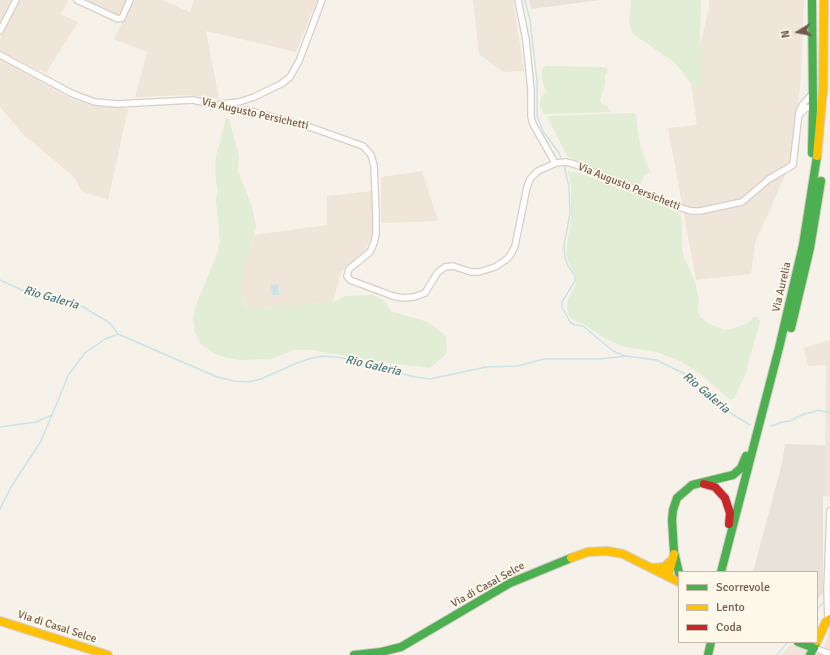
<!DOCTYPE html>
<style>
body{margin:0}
#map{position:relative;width:830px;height:655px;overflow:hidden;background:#f6f2ea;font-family:Signika,sans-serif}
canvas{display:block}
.legend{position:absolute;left:678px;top:571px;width:140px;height:72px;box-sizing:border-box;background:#fef8eb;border:1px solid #c6b9ab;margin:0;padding:5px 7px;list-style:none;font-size:12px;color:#735b4b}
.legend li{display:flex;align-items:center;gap:8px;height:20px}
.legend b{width:20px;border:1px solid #c6b9ab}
.north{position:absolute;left:778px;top:12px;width:40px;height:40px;-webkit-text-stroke:3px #fef8eb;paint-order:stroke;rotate:260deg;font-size:11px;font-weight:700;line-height:16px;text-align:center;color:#735b4b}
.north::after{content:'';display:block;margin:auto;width:14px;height:18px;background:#735b4b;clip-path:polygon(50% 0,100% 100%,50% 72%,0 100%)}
</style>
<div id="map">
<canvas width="830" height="655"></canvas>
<ul class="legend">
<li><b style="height:5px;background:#4caf50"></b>Scorrevole</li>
<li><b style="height:5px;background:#ffc107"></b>Lento</li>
<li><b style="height:5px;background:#c62828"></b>Coda</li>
</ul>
<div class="north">N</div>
</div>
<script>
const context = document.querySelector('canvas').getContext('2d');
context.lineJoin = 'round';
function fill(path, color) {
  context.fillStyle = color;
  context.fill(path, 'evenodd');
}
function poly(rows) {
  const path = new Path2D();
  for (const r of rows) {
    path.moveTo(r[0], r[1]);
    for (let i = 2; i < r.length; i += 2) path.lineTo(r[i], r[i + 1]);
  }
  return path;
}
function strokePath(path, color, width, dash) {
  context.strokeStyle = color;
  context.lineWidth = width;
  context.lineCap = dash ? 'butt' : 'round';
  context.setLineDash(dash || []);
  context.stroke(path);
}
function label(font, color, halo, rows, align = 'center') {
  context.font = font + ' Signika,sans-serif';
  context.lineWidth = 3.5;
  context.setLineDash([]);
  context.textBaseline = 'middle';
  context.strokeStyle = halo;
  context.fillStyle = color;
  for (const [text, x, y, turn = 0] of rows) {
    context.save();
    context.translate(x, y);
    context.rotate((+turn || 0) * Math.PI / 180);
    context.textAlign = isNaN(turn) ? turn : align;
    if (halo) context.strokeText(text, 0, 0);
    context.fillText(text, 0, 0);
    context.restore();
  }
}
const residential = poly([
 [0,0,12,0,0,23],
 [19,0,68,0,61,14,78,22,46,73,0,51,0,40],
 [85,0,126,0,119,15],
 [133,0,162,0,190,12,194,0,317,0,296,52,206,31,219,99,187,95,135,97,147,52,114,39],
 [473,0,513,0,524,71,503,72,479,54],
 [709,0,804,0,801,76,792,160,755,243,751,274,696,280,668,128,697,125,691,84,709,8],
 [0,60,72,99,88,104,128,109,108,200,82,191,74,177,22,133,0,107],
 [422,171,438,221,381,223,381,177],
 [372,191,372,237,364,252,341,272,333,302,250,309,244,303,240,285,254,235,327,225,327,196],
 [829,340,830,340,830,497,825,496,826,365,808,366,804,348],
 [830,628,830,655,822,655],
 [791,644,821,655,781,655]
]);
const industrial = poly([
 [529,0,601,0,531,9],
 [785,444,826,445,825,496,823,497,823,593,817,600,817,572,753,572,782,463]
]);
const green = poly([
 [631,0,701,0,700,36,703,83,696,90,674,62,633,34,629,23],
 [546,66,605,67,608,70,605,76,605,84,600,100,602,104,607,106,611,112,544,114,540,106,541,97,546,93,542,78,542,69],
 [634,113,636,115,640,145,650,172,644,175,639,187,567,156,547,116],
 [226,118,229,119,239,156,238,171,252,207,256,227,240,285,244,304,250,309,333,302,345,296,373,295,383,300,393,312,428,322,446,336,447,353,430,368,373,361,312,350,294,350,271,359,239,360,223,357,212,352,201,344,195,332,193,317,198,300,216,257,220,242,216,200,218,190,216,181,215,166,216,156],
 [568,171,580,173,664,206,678,213,681,216,682,223,682,247,684,257,695,281,699,300,698,309,700,317,710,324,725,330,732,329,746,324,754,317,758,317,760,322,745,375,734,399,730,400,702,375,682,362,657,352,624,347,606,339,583,324,572,320,568,315,567,308,568,299,576,284,575,275,568,261,566,253,571,218,571,188]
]);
const water = poly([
 [278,284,279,295,272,295,271,285]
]);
const stream = poly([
 [525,0,530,20,537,80,537,116,543,131,559,153,562,160],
 [564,165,569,187,570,213,564,246,565,258,568,266,575,276,575,281,562,302,562,307,570,322,575,325,583,326,613,351,625,356],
 [0,280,26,292,70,302,83,307,110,323,118,334,217,377,234,381,248,382,261,379,297,363,309,359,323,356,343,358,415,377,430,379,486,367,518,366,544,359,599,359,627,356,656,360,689,376,732,414,750,425],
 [771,426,782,422,790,421,804,414,813,412,819,410,830,413],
 [0,427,36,422,52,415],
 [0,509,10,489,41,441,69,374,85,353,105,339,118,334],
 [817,609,826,600],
 [777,655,787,643]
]);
const street = poly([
 [77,0,118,19,122,18,130,0],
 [518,0,526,40,531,90,531,117,533,124,555,163],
 [0,31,16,0],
 [0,55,73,94,95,102,117,104,193,100,232,109,250,111,304,125,363,146,371,155,374,166,376,213,376,234,374,243,370,252,349,269,347,276,350,280,393,296,402,298,414,297,425,293,438,272,445,267,453,266,471,272,479,272,495,267,507,259,511,254,515,246,527,187,530,179,538,171,556,163,566,162,574,164,675,206,691,211,700,211,742,202,769,179,793,165,799,112,803,104,813,93],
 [220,104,239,102,254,97,281,84,290,77,299,61,322,0],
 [799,115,806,108,813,107],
 [828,620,827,590,830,511],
 [814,648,830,654]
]);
const fast = poly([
 [812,0,813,107],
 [812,153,813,107],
 [791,328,810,248,821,181],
 [721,572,779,348,803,245,817,156],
 [679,573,674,552,672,520,673,510,677,498,692,485,733,475,741,468,746,456],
 [798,642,814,648],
 [354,655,381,652,401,647,510,583,571,558],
 [708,655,711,642],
 [810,655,816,643]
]);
const slow = poly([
 [817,156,823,89,824,0],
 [571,558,588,552,607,551,623,554,679,582],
 [652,568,664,567,673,559],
 [668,576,674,554],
 [0,621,108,655],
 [817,641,826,622,830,619]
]);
const jam = poly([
 [704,484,715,487,725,498,730,513,729,524]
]);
const streetNames = [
 ["Via Augusto Persichetti",255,114,13],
 ["Via Augusto Persichetti",629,187,22],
 ["Via Aurelia",782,287,-77],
 ["Via di Casal Selce",488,585,-29],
 ["Via di Casal Selce",57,627,18]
];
const waterNames = [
 ["Rio Galeria",51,298,16],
 ["Rio Galeria",373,366,13],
 ["Rio Galeria",706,393,40]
];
fill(residential, '#efe5d8');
fill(industrial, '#e8e2db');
fill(green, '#e2edd5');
fill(water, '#cce3e6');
strokePath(stream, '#cce3e6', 1.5);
strokePath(street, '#d5cfc9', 8);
strokePath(fast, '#d5cec6', 10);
strokePath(slow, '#d5cec6', 10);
strokePath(jam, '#d5cec6', 10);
strokePath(street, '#fefdfc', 5.5);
strokePath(fast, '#4caf50', 8);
strokePath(slow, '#ffc107', 8);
strokePath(jam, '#c62828', 8);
label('11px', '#735b4b', '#fef8eb', streetNames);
label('italic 12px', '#467986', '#fef8eb', waterNames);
</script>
